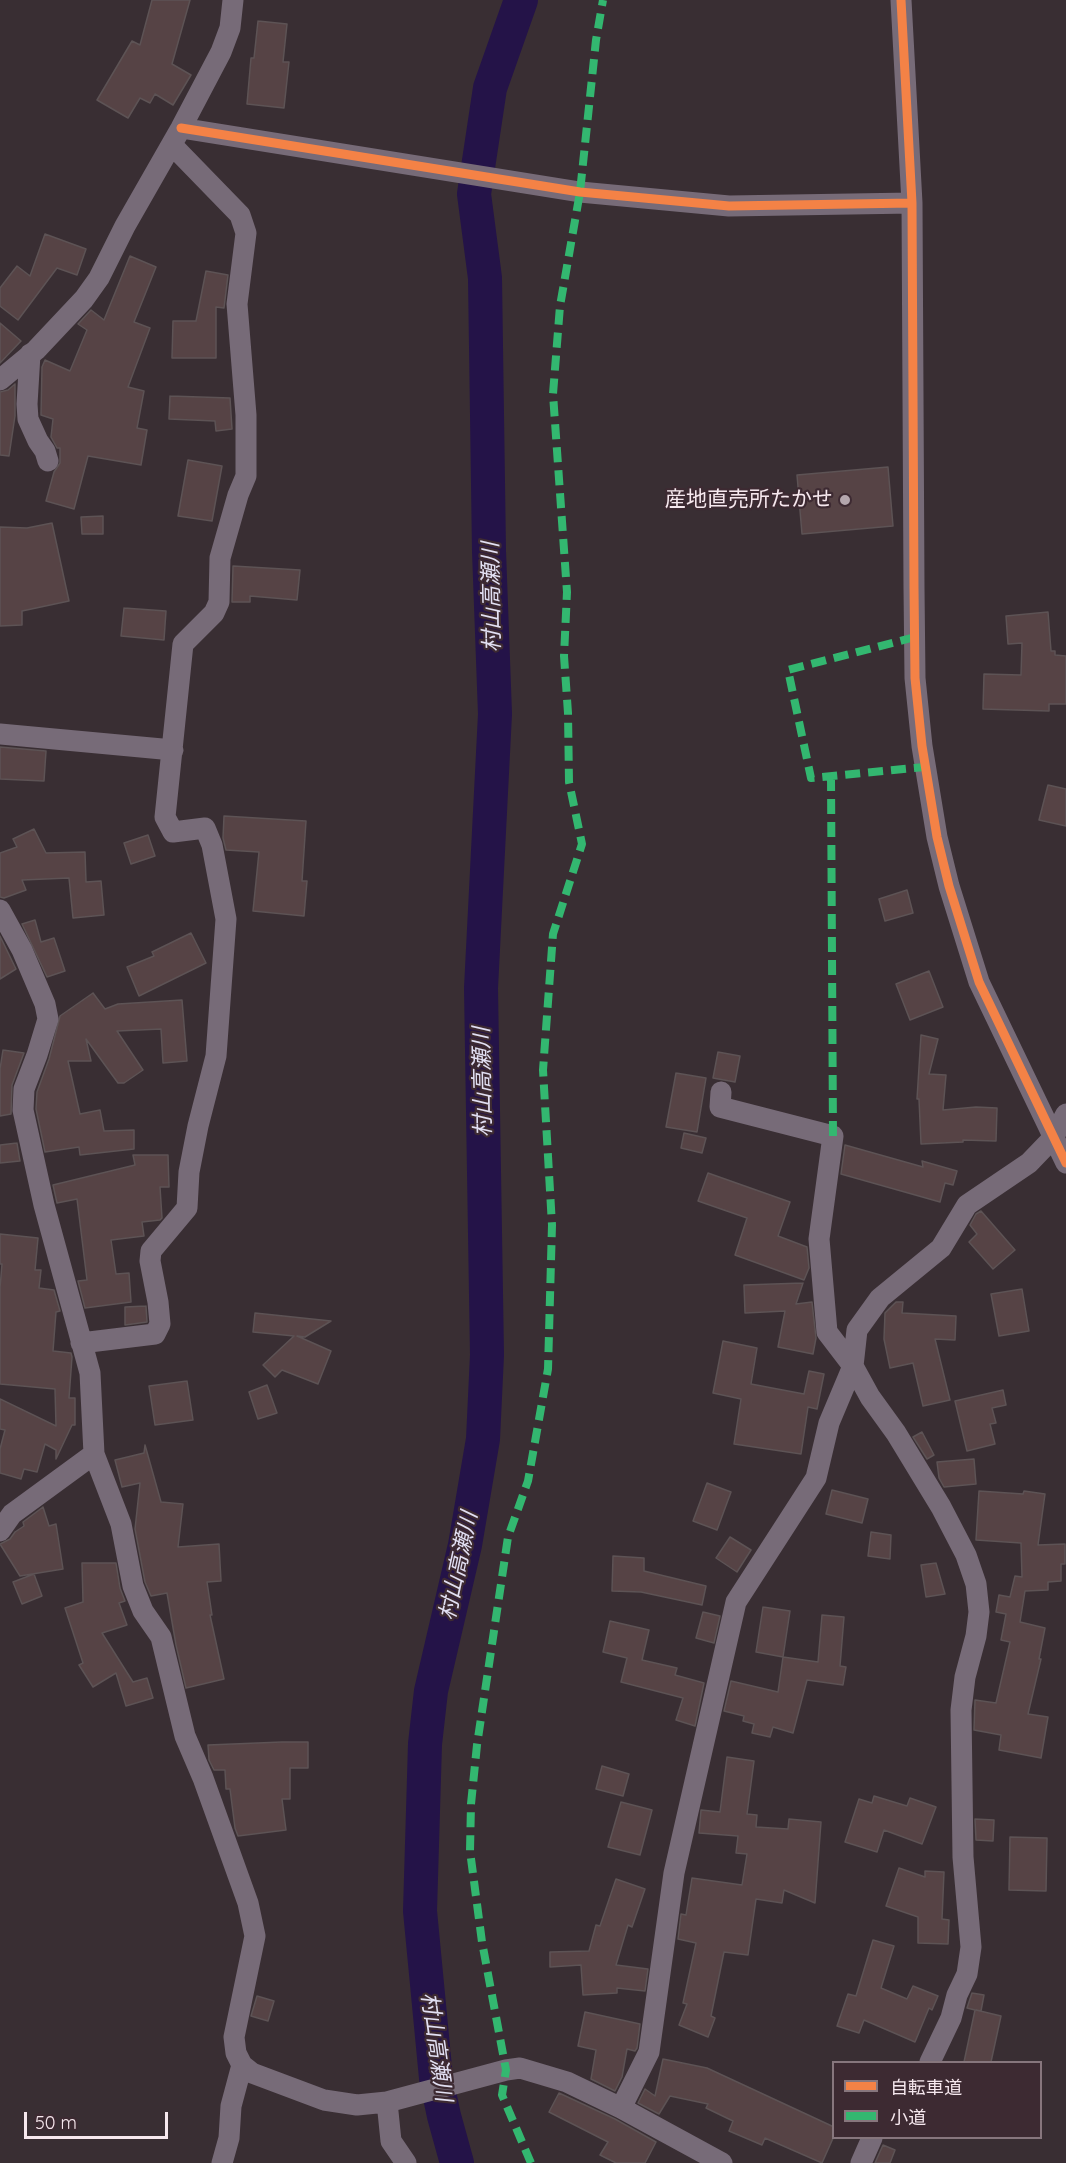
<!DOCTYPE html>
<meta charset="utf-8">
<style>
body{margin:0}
#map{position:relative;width:1066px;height:2163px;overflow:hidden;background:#392e33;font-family:Quicksand,"Noto Sans JP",sans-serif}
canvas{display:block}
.legend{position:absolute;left:832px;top:2061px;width:210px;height:78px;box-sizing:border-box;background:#3d2a32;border:2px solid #87767d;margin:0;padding:8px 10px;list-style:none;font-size:18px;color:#f6e8ee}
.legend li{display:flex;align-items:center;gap:12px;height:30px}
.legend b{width:30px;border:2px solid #87767d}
.scale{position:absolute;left:24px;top:2112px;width:144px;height:27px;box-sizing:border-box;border:3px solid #f6e8ee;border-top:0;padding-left:8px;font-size:18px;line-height:21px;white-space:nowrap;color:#f6e8ee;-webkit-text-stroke:4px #3d2a32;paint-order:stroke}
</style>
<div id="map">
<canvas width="1066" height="2163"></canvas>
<ul class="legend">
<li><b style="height:8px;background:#f48246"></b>自転車道</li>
<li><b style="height:8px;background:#33b770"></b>小道</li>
</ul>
<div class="scale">50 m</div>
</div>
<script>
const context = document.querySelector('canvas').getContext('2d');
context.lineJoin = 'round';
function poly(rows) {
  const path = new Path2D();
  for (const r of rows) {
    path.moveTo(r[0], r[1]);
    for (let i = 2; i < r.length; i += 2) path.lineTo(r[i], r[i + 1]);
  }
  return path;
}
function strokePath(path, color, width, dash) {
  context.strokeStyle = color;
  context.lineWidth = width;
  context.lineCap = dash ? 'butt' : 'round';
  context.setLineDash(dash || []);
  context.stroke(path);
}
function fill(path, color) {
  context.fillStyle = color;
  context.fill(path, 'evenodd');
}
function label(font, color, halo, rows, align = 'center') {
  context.font = font + ' Quicksand,"Noto Sans JP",sans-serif';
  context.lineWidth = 4.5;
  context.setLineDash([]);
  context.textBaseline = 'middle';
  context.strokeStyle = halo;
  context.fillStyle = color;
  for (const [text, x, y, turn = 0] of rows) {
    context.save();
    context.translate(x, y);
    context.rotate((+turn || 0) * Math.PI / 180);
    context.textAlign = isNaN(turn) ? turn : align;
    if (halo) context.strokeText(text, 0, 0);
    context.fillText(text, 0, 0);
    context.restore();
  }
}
const river = poly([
 [457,2163,444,2116,436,2078,420,1911,425,1744,431,1691,465,1545,483,1439,487,1355,481,988,495,714,489,551,485,278,474,194,490,88,521,0]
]);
const building = poly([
 [152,0,190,0,172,64,191,75,173,105,155,94,150,103,140,98,128,118,97,100,132,41,140,45,152,0],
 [258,21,287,24,283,62,289,62,284,108,247,104,251,58,254,58,258,21],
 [45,234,86,249,77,275,57,268,18,320,0,306,0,288,17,266,30,276,45,234],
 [130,256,156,267,134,322,150,328,128,387,144,391,137,428,147,430,141,465,88,456,74,509,46,501,54,472,60,463,60,448,57,448,51,437,53,419,41,415,42,367,45,360,70,371,87,330,78,324,91,310,104,320,130,256],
 [206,271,228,275,224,308,216,307,216,358,172,358,173,321,196,321,206,271],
 [0,323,21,341,0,363,0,323],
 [15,384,15,416,9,456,0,455,0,392,8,390,15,384],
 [170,396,230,398,232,429,216,431,215,421,169,419,170,396],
 [188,460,222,466,212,521,178,516,188,460],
 [888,467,893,526,802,534,797,475,888,467],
 [103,516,103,534,82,534,81,517,103,516],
 [52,523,69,601,22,611,22,625,0,626,0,527,27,528,52,523],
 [233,566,300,570,297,600,250,596,250,602,232,602,233,566],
 [124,608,166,611,164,640,121,636,124,608],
 [1048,612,1051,651,1055,651,1055,655,1066,656,1066,704,1049,704,1049,711,983,709,984,674,1021,675,1022,643,1008,644,1006,616,1048,612],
 [0,747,46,751,44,781,0,779,0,747],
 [1048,785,1066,789,1066,826,1039,820,1048,785],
 [224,816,306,821,302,881,307,881,304,916,253,911,259,852,226,850,223,838,224,816],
 [34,829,46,853,85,852,86,882,101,881,104,915,73,918,69,878,22,880,26,890,4,898,0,897,0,853,17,847,13,839,34,829],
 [148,835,155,856,131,864,124,843,148,835],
 [907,890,913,913,885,921,879,899,907,890],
 [35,920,41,942,54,938,65,971,47,977,22,924,35,920],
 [191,933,206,963,139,996,127,967,154,956,152,952,191,933],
 [0,936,16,969,0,979,0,936],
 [929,971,943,1007,910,1020,896,984,929,971],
 [93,993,105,1009,118,1004,182,1000,187,1061,163,1063,161,1029,117,1031,143,1070,124,1083,118,1083,86,1039,91,1061,68,1061,80,1114,100,1110,104,1131,134,1130,134,1149,80,1155,79,1147,45,1152,36,1109,37,1092,49,1059,60,1016,93,993],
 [921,1035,938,1039,929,1074,946,1075,943,1110,976,1107,997,1108,996,1141,963,1140,963,1142,921,1144,919,1099,917,1099,921,1035],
 [3,1050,24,1053,12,1085,11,1114,0,1116,0,1069,3,1050],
 [718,1052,740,1056,735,1082,713,1078,718,1052],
 [676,1073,706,1078,697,1132,666,1127,676,1073],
 [684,1133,706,1138,702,1153,681,1148,684,1133],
 [17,1143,20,1161,0,1163,0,1145,17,1143],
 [845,1145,923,1167,922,1161,957,1171,953,1185,945,1183,940,1202,841,1174,845,1145],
 [133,1155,168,1155,169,1187,160,1187,162,1218,160,1220,142,1222,144,1236,111,1240,116,1274,129,1273,131,1302,85,1308,78,1281,87,1280,77,1199,57,1203,53,1185,135,1165,133,1155],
 [708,1173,790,1202,778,1236,807,1247,809,1268,804,1280,735,1255,747,1218,698,1201,708,1173],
 [981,1211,1015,1250,993,1269,969,1242,977,1234,970,1225,976,1214,981,1211],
 [0,1234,38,1238,35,1270,41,1270,39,1288,54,1290,60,1311,56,1312,53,1351,71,1353,72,1357,69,1398,75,1398,75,1425,72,1425,56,1459,56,1450,45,1444,37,1472,24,1469,21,1479,0,1473,0,1449,5,1430,0,1429,0,1399,56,1426,55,1389,0,1384,0,1288,2,1264,0,1264,0,1234],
 [803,1283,796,1304,812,1302,816,1338,813,1354,778,1347,785,1311,745,1313,744,1285,803,1283],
 [1022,1289,1029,1331,999,1336,991,1294,1022,1289],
 [896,1302,903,1302,902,1313,956,1316,955,1340,935,1339,950,1400,923,1406,913,1363,890,1368,884,1339,885,1313,896,1302],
 [146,1306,147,1322,125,1325,125,1307,146,1306],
 [255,1313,331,1321,305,1337,297,1336,331,1351,318,1384,282,1370,275,1377,263,1365,294,1336,253,1332,255,1313],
 [723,1341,757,1348,751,1384,804,1394,809,1371,824,1374,817,1409,808,1407,801,1454,734,1444,741,1399,713,1393,723,1341],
 [187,1381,193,1420,155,1425,149,1386,187,1381],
 [267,1385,277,1413,258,1419,249,1392,267,1385],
 [1003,1390,1006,1405,992,1408,996,1423,990,1424,995,1444,967,1451,955,1401,1003,1390],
 [922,1432,934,1455,927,1459,913,1437,922,1432],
 [145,1445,161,1502,183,1504,178,1547,219,1544,221,1581,207,1582,212,1615,210,1615,224,1679,186,1688,176,1645,167,1593,151,1596,145,1582,135,1529,140,1483,122,1487,115,1460,144,1453,145,1445],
 [974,1459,976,1484,944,1487,939,1478,937,1462,974,1459],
 [707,1483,731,1492,717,1530,693,1521,707,1483],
 [832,1490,868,1499,862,1523,826,1514,832,1490],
 [979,1491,1023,1494,1024,1491,1045,1494,1038,1545,1065,1544,1065,1564,1061,1564,1061,1581,1048,1582,1048,1590,1025,1591,1020,1622,1045,1628,1039,1659,1041,1659,1028,1714,1048,1717,1041,1758,999,1750,1001,1735,974,1730,975,1700,996,1703,1010,1642,1001,1640,1006,1614,996,1612,999,1595,1010,1597,1015,1576,1022,1577,1021,1543,976,1540,979,1491],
 [43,1507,49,1526,56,1524,63,1569,20,1576,0,1544,10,1539,15,1532,24,1526,23,1522,43,1507],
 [871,1532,891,1535,890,1559,868,1556,871,1532],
 [730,1537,751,1550,737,1572,716,1558,730,1537],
 [613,1556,644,1558,644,1571,706,1586,702,1605,641,1592,612,1591,613,1556],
 [82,1563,116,1563,120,1588,125,1601,119,1603,127,1625,102,1633,133,1682,147,1678,153,1698,126,1706,116,1673,93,1687,79,1665,83,1663,65,1608,83,1602,82,1563],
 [936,1563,945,1594,926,1597,921,1565,936,1563],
 [34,1574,42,1596,22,1604,13,1582,34,1574],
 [763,1607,790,1611,783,1657,756,1652,763,1607],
 [703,1612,720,1616,714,1643,696,1638,703,1612],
 [822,1615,844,1617,840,1666,846,1667,843,1685,807,1680,793,1733,773,1727,770,1737,752,1733,754,1724,743,1721,744,1716,724,1711,731,1681,778,1692,783,1657,818,1662,822,1615],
 [610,1621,649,1630,642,1660,677,1668,675,1675,704,1683,695,1726,676,1720,683,1698,621,1682,627,1658,603,1652,610,1621],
 [282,1742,308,1742,308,1768,290,1768,290,1799,282,1799,286,1830,238,1836,235,1828,230,1789,226,1789,225,1770,214,1770,209,1760,208,1745,282,1742],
 [727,1757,754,1761,747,1814,757,1815,756,1827,788,1829,789,1819,821,1822,815,1903,784,1890,782,1903,756,1899,748,1955,724,1952,711,2016,715,2018,708,2037,679,2025,687,2004,683,2003,696,1943,678,1939,681,1914,686,1915,692,1878,742,1885,747,1854,736,1853,738,1836,699,1833,701,1810,720,1812,727,1757],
 [602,1766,629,1774,623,1796,596,1789,602,1766],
 [874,1796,907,1806,910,1798,936,1807,922,1844,884,1830,877,1852,845,1842,859,1799,872,1803,874,1796],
 [621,1802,652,1810,640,1855,608,1847,621,1802],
 [975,1819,994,1820,993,1841,976,1840,975,1819],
 [1010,1837,1047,1838,1046,1891,1009,1890,1010,1837],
 [899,1868,925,1877,925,1871,944,1872,942,1919,949,1920,948,1944,918,1943,918,1917,886,1906,899,1868],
 [616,1879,645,1889,632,1927,628,1925,616,1965,648,1969,645,1991,617,1988,617,1993,583,1995,581,1965,550,1967,550,1952,589,1951,596,1925,600,1926,616,1879],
 [873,1940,894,1946,881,1988,907,1999,913,1986,938,1996,932,2010,929,2008,915,2042,864,2020,859,2033,837,2026,848,1994,856,1996,873,1940],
 [972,1993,984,1995,981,2011,976,2010,1001,2016,991,2062,964,2062,975,2010,967,2008,972,1993],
 [257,1996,274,2001,268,2021,251,2016,257,1996],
 [585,2012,640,2024,637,2048,635,2051,627,2049,622,2077,615,2091,591,2079,596,2050,578,2046,585,2012],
 [663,2059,707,2068,834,2127,834,2136,822,2163,765,2138,762,2145,729,2131,733,2121,706,2108,708,2104,670,2096,659,2114,638,2103,645,2089,655,2096,663,2059],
 [559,2093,615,2119,656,2142,645,2163,616,2163,600,2155,608,2142,549,2112,559,2093],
 [883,2145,895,2150,890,2163,875,2163,883,2145]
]);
const minor = poly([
 [901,0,912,203,914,588,915,678,922,746,937,837,949,886,979,982,1066,1163],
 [181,128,580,192,729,206,912,203],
 [30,354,27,404,28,419,38,441,45,451,48,461],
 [0,380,36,350,84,299,99,278,125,226,181,128,221,52,230,28,233,0],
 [0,734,173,750],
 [0,910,22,950,45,1004,48,1019,37,1055,24,1089,23,1110,44,1205,90,1373,94,1454,121,1524,133,1586,143,1611,161,1637,185,1736,203,1778,248,1903,255,1936,234,2037,236,2053,242,2065,252,2073,324,2100,357,2105,387,2102,506,2070,520,2068,567,2082,621,2108,722,2163],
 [721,1092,720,1107,833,1136,819,1239,827,1332,853,1366,870,1397,896,1433,941,1507,966,1555,976,1584,979,1612,976,1636,965,1677,961,1710,963,1857,971,1947,967,1974,957,1995,951,2018,930,2062],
 [81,1343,155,1334,160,1324,158,1302,150,1261,151,1251,187,1208,189,1172,198,1126,216,1056,226,919,212,845,205,828,173,832,165,817,183,644,214,613,219,602,220,558,238,495,246,476,246,415,237,304,246,233,240,215,172,145],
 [0,1531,12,1514,94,1454],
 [387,2102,391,2141,406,2163],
 [621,2108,649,2052,674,1873,736,1602,816,1478,829,1423,853,1366,857,1330,880,1298,941,1248,967,1205,1029,1163,1053,1138,1066,1114],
 [222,2163,229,2138,231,2106,242,2065],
 [861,2163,872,2138]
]);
const quiet = poly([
 [915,637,788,670,811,778,925,767],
 [831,776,833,1136],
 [531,2163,502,2095,506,2070,482,1942,470,1851,471,1804,477,1745,508,1537,528,1481,548,1369,552,1225,543,1070,553,934,582,844,569,782,568,713,564,656,567,592,553,394,560,306,580,192,596,40,603,0]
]);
const cycleway = poly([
 [901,0,912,203,914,588,915,678,922,746,937,837,949,886,979,982,1066,1163],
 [181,128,580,192,729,206,912,203]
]);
const markers = [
 [845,500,6,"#b4a7ad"]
];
const poiNames = [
 ["産地直売所たかせ",833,500]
];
const waterNames = [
 ["村山高瀬川",492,597,-91],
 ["村山高瀬川",483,1082,-91],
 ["村山高瀬川",459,1566,-78],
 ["村山高瀬川",436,2047,82]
];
strokePath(river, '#241348', 34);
fill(building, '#564345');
strokePath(building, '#5d5355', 1.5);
strokePath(minor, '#776b78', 21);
strokePath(quiet, '#33b770', 8, [15, 8]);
strokePath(cycleway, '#f48246', 9);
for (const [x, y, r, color] of markers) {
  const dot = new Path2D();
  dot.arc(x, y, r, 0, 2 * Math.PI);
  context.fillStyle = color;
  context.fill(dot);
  strokePath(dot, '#3d2a32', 2);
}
label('21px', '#f6e8ee', '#3d2a32', poiNames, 'right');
label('italic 22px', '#e2e0f3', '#3d2a32', waterNames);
</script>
